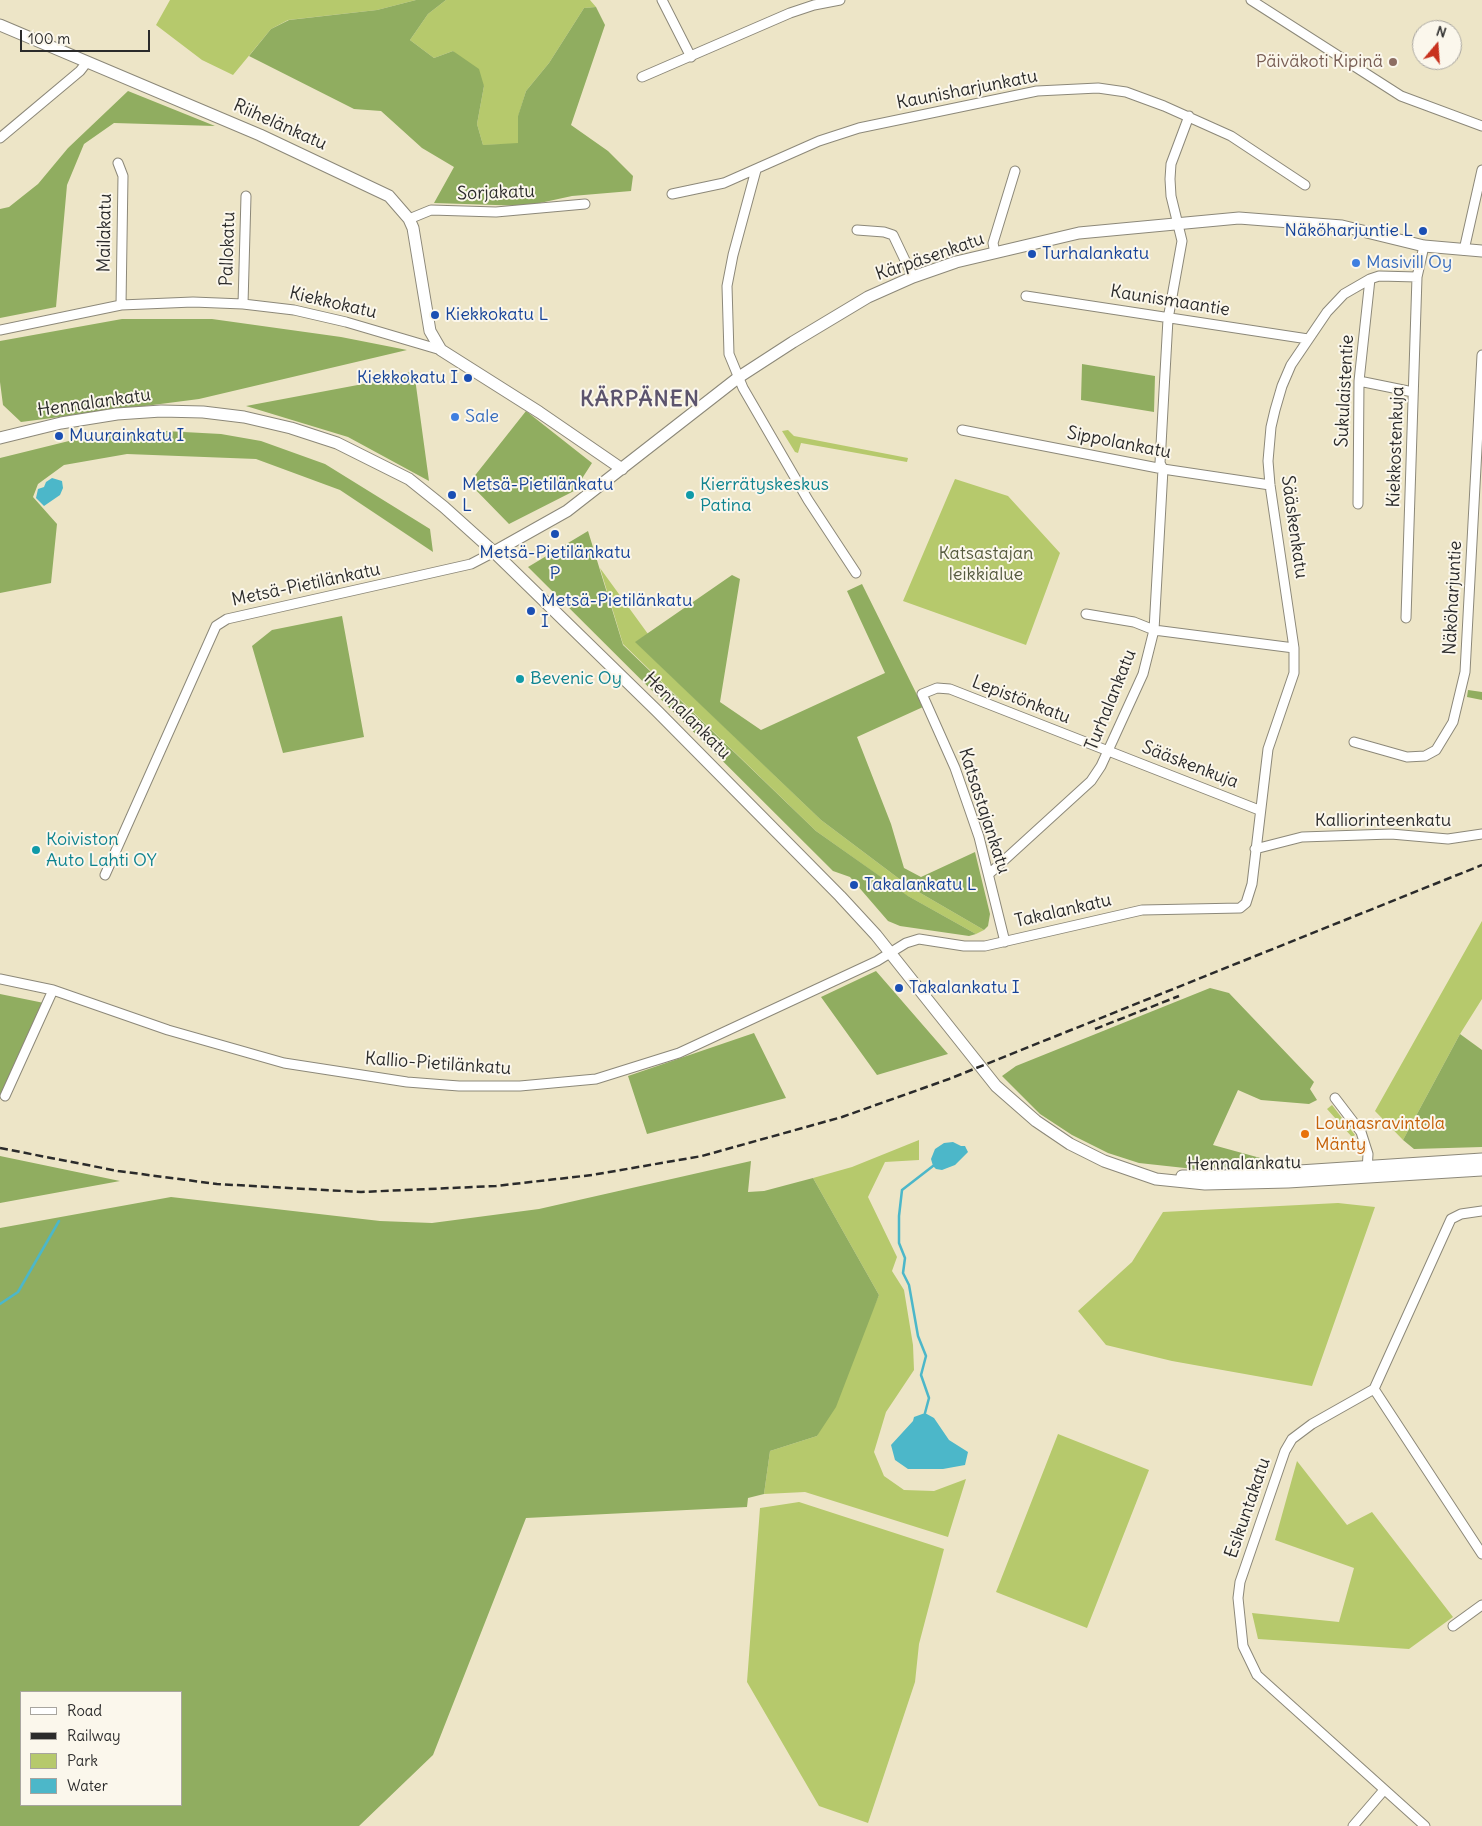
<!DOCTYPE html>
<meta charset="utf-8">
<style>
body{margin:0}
#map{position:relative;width:1482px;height:1826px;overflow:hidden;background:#ede5c7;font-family:Delius,sans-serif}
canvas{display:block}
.legend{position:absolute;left:20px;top:1691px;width:162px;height:115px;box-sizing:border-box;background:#fbf7ec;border:1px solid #a8a59f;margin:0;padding:6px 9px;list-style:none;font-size:15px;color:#2b2b2b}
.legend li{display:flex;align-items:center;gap:10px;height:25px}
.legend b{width:25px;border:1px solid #a8a59f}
.north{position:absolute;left:1412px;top:20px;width:50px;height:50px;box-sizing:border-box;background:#fbf7ec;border:1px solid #a8a59f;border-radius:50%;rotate:18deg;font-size:14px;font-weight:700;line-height:20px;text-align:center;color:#2b2b2b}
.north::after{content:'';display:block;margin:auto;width:18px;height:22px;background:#c8321e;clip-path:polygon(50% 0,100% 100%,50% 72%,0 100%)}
.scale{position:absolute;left:20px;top:30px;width:130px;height:22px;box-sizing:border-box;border:2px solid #2b2b2b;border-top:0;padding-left:6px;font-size:15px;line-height:18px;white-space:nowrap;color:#2b2b2b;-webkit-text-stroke:4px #fbf7ec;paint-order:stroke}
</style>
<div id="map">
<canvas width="1482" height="1826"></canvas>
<ul class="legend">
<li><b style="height:6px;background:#fff"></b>Road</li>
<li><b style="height:6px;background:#2b2b2b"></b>Railway</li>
<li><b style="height:14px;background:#b6c96c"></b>Park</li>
<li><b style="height:14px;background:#4cb7c9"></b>Water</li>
</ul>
<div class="north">N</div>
<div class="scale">100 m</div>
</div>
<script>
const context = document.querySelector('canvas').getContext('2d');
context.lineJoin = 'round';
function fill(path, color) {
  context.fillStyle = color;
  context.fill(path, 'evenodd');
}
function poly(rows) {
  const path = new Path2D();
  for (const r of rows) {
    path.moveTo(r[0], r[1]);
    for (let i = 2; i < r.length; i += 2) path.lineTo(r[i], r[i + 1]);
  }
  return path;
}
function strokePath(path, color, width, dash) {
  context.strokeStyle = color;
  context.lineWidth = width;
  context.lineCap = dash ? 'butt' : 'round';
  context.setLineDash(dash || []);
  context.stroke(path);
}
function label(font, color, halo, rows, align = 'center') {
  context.font = font + ' Delius,sans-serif';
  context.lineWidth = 4;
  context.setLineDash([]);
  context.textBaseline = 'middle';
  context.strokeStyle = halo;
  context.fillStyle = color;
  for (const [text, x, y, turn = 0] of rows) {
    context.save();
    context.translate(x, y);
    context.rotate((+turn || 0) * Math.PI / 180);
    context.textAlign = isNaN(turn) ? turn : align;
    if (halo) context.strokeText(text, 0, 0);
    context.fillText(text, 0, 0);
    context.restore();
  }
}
const green = poly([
 [170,0,416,0,377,10,288,20,271,29,233,75,202,60,156,25],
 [446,0,590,0,596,7,584,8,549,63,526,91,518,117,518,144,483,145,477,124,484,86,453,51,434,58,410,40,428,14],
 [788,430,794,436,908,458,907,462,801,443,798,453,795,452,782,431],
 [955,479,1008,496,1060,553,1026,645,903,601],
 [600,568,648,634,636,642,821,820,910,887,984,930,976,934,906,895,816,831,623,644],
 [1482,921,1482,999,1460,1034,1403,1140,1375,1111],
 [1332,1105,1355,1135,1352,1137,1327,1109],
 [919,1140,919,1160,885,1162,868,1197,897,1257,892,1271,904,1290,913,1345,914,1370,886,1412,874,1452,884,1476,904,1490,934,1491,966,1479,948,1537,805,1492,764,1494,770,1451,817,1436,879,1295,813,1178,852,1167],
 [1338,1203,1375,1207,1312,1386,1172,1361,1106,1345,1078,1311,1132,1262,1163,1212],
 [1058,1434,1149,1470,1087,1628,996,1592],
 [1297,1461,1347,1525,1372,1512,1453,1617,1409,1649,1258,1639,1252,1613,1339,1622,1354,1568,1275,1540],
 [799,1502,944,1549,919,1644,915,1682,868,1823,819,1806,747,1682,760,1508]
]);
const forest = poly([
 [416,0,446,0,428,14,410,40,434,58,453,51,479,69,484,86,477,124,483,145,518,143,518,116,526,91,549,63,584,8,596,7,605,25,571,125,608,151,633,176,631,191,572,196,526,206,434,203,454,167,422,148,381,111,354,109,249,56,271,29,289,20,377,10],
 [128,91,215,126,114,123,84,144,67,185,56,307,0,318,0,209,9,207,38,184,68,148],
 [122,319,212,319,341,337,407,350,199,399,21,422,3,405,0,382,0,341],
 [1082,364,1155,376,1154,412,1081,400],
 [414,371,429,481,348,437,246,406,379,381],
 [526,411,592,463,574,491,509,524,469,483],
 [165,431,221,434,261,441,325,464,430,529,433,552,340,490,256,459,127,454,64,465,38,484,33,497,57,524,51,583,0,593,0,458,77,439],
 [588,531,623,645,816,831,908,896,976,934,969,936,900,926,888,921,850,877,833,871,528,567],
 [732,575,740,579,720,702,761,730,885,673,847,591,862,584,923,707,857,737,891,824,904,868,921,877,975,852,990,914,988,926,984,930,910,887,821,820,635,642],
 [342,616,364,737,283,753,252,646,272,630],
 [1468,690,1482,692,1482,700,1467,697],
 [876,971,948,1054,877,1075,821,997],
 [1210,988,1229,993,1314,1082,1310,1089,1317,1100,1309,1104,1261,1100,1238,1090,1213,1145,1264,1159,1264,1165,1194,1169,1139,1163,1108,1153,1072,1135,1040,1114,1002,1076,1016,1066],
 [0,994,44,1003,0,1097],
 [754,1033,786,1098,647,1134,628,1076],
 [1460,1034,1482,1050,1482,1147,1414,1149,1403,1140],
 [0,1156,120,1181,0,1203],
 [751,1161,748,1192,764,1191,813,1178,879,1295,836,1407,817,1436,770,1451,764,1494,748,1498,747,1507,526,1518,433,1755,359,1826,0,1826,0,1228,171,1197,380,1221,432,1223,539,1209],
 [21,1692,181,1692,181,1805,21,1805]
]);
const water = poly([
 [52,478,62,481,63,488,60,495,44,506,36,498,38,489,44,487,46,482],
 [953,1142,961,1146,965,1146,968,1152,955,1165,942,1170,936,1169,933,1166,931,1159,935,1149,944,1143],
 [925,1413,934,1418,949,1440,968,1452,965,1465,943,1469,908,1469,895,1460,891,1445,913,1421,914,1417]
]);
const stream = poly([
 [0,1304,18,1292,59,1221],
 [925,1413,929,1398,921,1375,926,1356,918,1336,909,1285,903,1273,905,1258,899,1243,899,1216,902,1190,933,1166]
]);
const minor = poly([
 [662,0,691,57],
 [1251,0,1401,96,1482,126],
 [642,77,790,13,814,5,840,0],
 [0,138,80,71,87,62],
 [118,163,123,176,121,305],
 [756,170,733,255,727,286,729,354,743,388,808,500,856,573],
 [672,194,724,183,819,141,859,128,1037,91,1098,88,1126,92,1164,106,1231,136,1305,185],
 [409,219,431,210,496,212,585,204],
 [857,230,884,232,893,235,913,277],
 [1464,250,1482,170],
 [995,253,993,243,1015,171],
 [1026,296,1308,339],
 [243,304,246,196],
 [0,330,121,305,193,302,243,304,294,310,346,322,441,350],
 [1359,381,1413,392],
 [962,430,1163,469,1270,485],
 [1358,504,1359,381,1370,279],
 [1086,614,1134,622,1154,630,1294,648],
 [1406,618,1417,277],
 [1354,742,1407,757,1425,756,1436,750,1453,722,1465,672,1482,355],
 [1255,849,1302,837,1391,834,1448,839,1482,834],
 [989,874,1091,781,1101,766,1143,674,1154,630,1163,469,1160,463,1168,319,1182,241,1171,196,1170,179,1171,164,1189,116],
 [105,875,216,626,227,619,471,564,494,552],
 [1005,942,979,837,969,808,955,768,922,694,937,688,950,689,1259,810],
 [0,979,53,990,168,1030,284,1063,407,1082,459,1086,520,1086,596,1079,679,1053,877,961,906,943,919,939,964,946,985,946,1142,910,1240,908,1246,903,1252,884,1268,749,1294,673,1294,648,1270,485,1268,461,1271,427,1275,410,1282,386,1291,365,1327,312,1344,294,1370,279,1379,276,1417,277,1424,246],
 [5,1096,53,990],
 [1335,1098,1361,1132,1368,1154,1367,1171],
 [1374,1389,1482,1554],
 [1453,1626,1482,1605],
 [1353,1826,1384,1790],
 [1425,1826,1257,1675,1243,1646,1238,1598,1240,1582,1285,1451,1292,1439,1312,1424,1374,1389,1451,1219,1461,1214,1482,1211]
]);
const tertiary = poly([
 [0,25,260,135,389,196,409,219,413,228,430,331,441,350,539,412,622,469],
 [0,438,61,423,117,414,161,411,203,412,244,417,291,428,337,443,409,479,444,507,494,552,657,711,840,896,876,935,996,1086,1036,1121,1070,1144,1104,1161,1156,1179,1205,1184,1288,1182,1482,1170],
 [494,552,567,511,739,377,793,342,868,297,913,277,956,262,1079,233,1239,218,1342,226,1424,246,1482,251],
 [1182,1176,1223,1176,1482,1159]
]);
const rail = poly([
 [1095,1029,1179,996],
 [0,1148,118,1171,217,1184,361,1192,496,1186,592,1175,702,1156,842,1117,949,1079,1482,865]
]);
const markers = [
 [1393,62,5,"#8d6e63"],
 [1423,231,5,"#1a4fb4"],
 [1032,254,5,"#1a4fb4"],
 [1356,263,5,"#3f7fe0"],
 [435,315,5,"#1a4fb4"],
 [468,378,5,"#1a4fb4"],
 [455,417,5,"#3f7fe0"],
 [59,436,5,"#1a4fb4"],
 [452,495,5,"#1a4fb4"],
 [690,495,5,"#0f9aa8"],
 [555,534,5,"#1a4fb4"],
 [531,611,5,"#1a4fb4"],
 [520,679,5,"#0f9aa8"],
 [36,850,5,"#0f9aa8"],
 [854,885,5,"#1a4fb4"],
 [899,988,5,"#1a4fb4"],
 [1305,1134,5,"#e8710a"]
];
const educationNames = [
 ["Päiväkoti Kipinä",1383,62]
];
const streetNames = [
 ["Kaunisharjunkatu",967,90,-11],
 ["Riihelänkatu",280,125,24],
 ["Sorjakatu",496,193,-2],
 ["Mailakatu",105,233,-89],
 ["Pallokatu",228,249,-88],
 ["Kärpäsenkatu",930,257,-19],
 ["Kaunismaantie",1170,301,9],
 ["Kiekkokatu",333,303,13],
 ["Sukulaistentie",1345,391,-87],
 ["Hennalankatu",94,403,-8],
 ["Sippolankatu",1119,443,11],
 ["Kiekkostenkuja",1396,447,-88],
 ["Sääskenkatu",1294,527,82],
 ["Metsä-Pietilänkatu",306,585,-12],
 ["Näköharjuntie",1453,598,-87],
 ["Lepistönkatu",1021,700,21],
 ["Turhalankatu",1111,700,-68],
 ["Hennalankatu",687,716,45],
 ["Sääskenkuja",1190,765,21],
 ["Katsastajankatu",984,811,72],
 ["Kalliorinteenkatu",1383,821],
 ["Takalankatu",1063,911,-13],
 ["Kallio-Pietilänkatu",438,1064,4],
 ["Hennalankatu",1244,1164,-1],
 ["Esikuntakatu",1248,1508,-71]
];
const transitNames = [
 ["Näköharjuntie L",1413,231,"right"],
 ["Turhalankatu",1042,254],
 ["Kiekkokatu L",445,315],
 ["Kiekkokatu I",458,378,"right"],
 ["Muurainkatu I",69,436],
 ["Metsä-Pietilänkatu",462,485],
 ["L",462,506],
 ["Metsä-Pietilänkatu",555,553,"center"],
 ["P",555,574,"center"],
 ["Metsä-Pietilänkatu",541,601],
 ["I",541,622],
 ["Takalankatu L",864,885],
 ["Takalankatu I",909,988]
];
const shopNames = [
 ["Masivill Oy",1366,263],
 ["Sale",465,417]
];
const cultureNames = [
 ["Kierrätyskeskus",700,485],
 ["Patina",700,506],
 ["Bevenic Oy",530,679],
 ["Koiviston",46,840],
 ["Auto Lahti OY",46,861]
];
const parkNames = [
 ["Katsastajan",986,554],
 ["leikkialue",986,575]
];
const foodNames = [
 ["Lounasravintola",1315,1124],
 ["Mänty",1315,1145]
];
const districtNames = [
 ["KÄRPÄNEN",640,400]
];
fill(green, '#b6c96c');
fill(forest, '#90ad60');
fill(water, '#4cb7c9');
strokePath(stream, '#4cb7c9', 2.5);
strokePath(minor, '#8c8879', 11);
strokePath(tertiary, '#8c8879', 13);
strokePath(minor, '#fff', 9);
strokePath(tertiary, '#fff', 11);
strokePath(rail, '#2b2b2b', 2.5, [8, 4]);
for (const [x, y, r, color] of markers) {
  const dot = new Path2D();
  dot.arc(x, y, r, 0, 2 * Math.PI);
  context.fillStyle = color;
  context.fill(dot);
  strokePath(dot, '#fbf7ec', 2);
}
label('18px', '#785e54', '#fbf7ec', educationNames, 'right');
label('18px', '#2b2b2b', '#fbf7ec', streetNames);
label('18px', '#164399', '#fbf7ec', transitNames, 'left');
label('18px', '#366cbe', '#fbf7ec', shopNames, 'left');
label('18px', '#0d838f', '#fbf7ec', cultureNames, 'left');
label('18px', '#555a3e', '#fbf7ec', parkNames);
label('18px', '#c56008', '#fbf7ec', foodNames, 'left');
context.letterSpacing = '1px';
label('bold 22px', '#5c546d', '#fbf7ec', districtNames);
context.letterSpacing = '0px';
</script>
